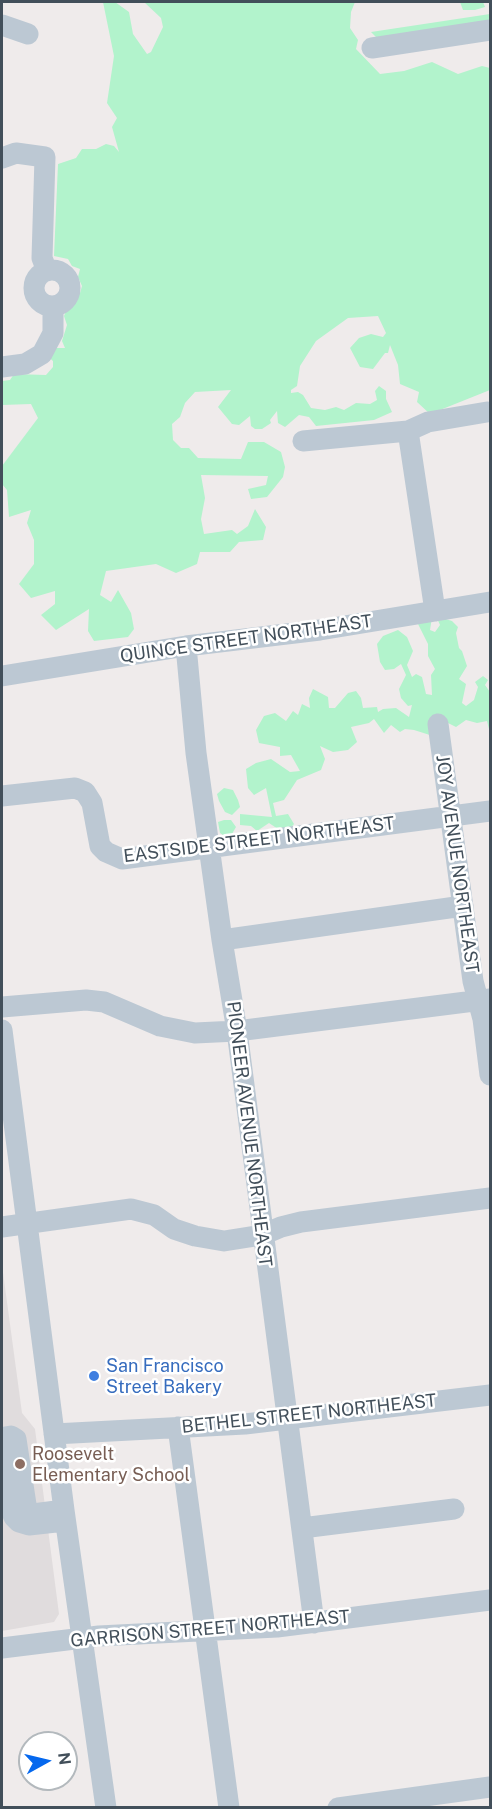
<!DOCTYPE html>
<style>
body{margin:0}
#map{position:relative;width:492px;height:1809px;overflow:hidden;background:#efebeb;font-family:"Public Sans",sans-serif}
canvas{display:block}
.frame{position:absolute;inset:0;border:3px solid #424f5a;pointer-events:none}
.north{position:absolute;left:18px;top:1731px;width:60px;height:60px;box-sizing:border-box;background:#fff;border:2px solid #b3b9bd;border-radius:50%;rotate:82deg;font-size:16px;font-weight:700;line-height:24px;text-align:center;color:#424f5a}
.north::after{content:'';display:block;margin:auto;width:21px;height:27px;background:#0568ee;clip-path:polygon(50% 0,100% 100%,50% 72%,0 100%)}
</style>
<div id="map">
<canvas width="492" height="1809"></canvas>
<div class="frame"></div>
<div class="north">N</div>
</div>
<script>
const context = document.querySelector('canvas').getContext('2d');
context.lineJoin = 'round';
function fill(path, color) {
  context.fillStyle = color;
  context.fill(path, 'evenodd');
}
function poly(rows) {
  const path = new Path2D();
  for (const r of rows) {
    if (r.length === 3) {
      path.moveTo(r[0] + r[2], r[1]);
      path.arc(r[0], r[1], r[2], 0, 2 * Math.PI);
      continue;
    }
    path.moveTo(r[0], r[1]);
    for (let i = 2; i < r.length; i += 2) path.lineTo(r[i], r[i + 1]);
  }
  return path;
}
function strokePath(path, color, width, dash) {
  context.strokeStyle = color;
  context.lineWidth = width;
  context.lineCap = dash ? 'butt' : 'round';
  context.setLineDash(dash || []);
  context.stroke(path);
}
function label(font, color, halo, rows, align = 'center') {
  context.font = font + ' "Public Sans",sans-serif';
  context.lineWidth = 5;
  context.setLineDash([]);
  context.textBaseline = 'middle';
  context.strokeStyle = halo;
  context.fillStyle = color;
  for (const [text, x, y, turn = 0] of rows) {
    context.save();
    context.translate(x, y);
    context.rotate((+turn || 0) * Math.PI / 180);
    context.textAlign = isNaN(turn) ? turn : align;
    if (halo) context.strokeText(text, 0, 0);
    context.fillText(text, 0, 0);
    context.restore();
  }
}
const education = poly([
 [2,1265,22,1413,35,1429,59,1614,54,1622,2,1631]
]);
const green = poly([
 [103,2,115,2,129,12,133,34,147,54,151,52,163,27,161,18,144,2,355,2,351,12,350,28,358,40,356,49,380,74,404,71,432,62,458,74,482,66,490,68,490,390,430,414,417,402,419,392,400,384,398,365,390,345,388,353,385,353,373,369,360,367,350,348,359,338,371,334,383,337,386,333,378,316,348,318,316,341,300,366,297,386,291,390,291,393,298,392,303,395,311,408,325,410,336,407,344,410,356,403,370,404,377,400,375,391,379,386,386,391,386,399,392,412,374,420,316,426,309,417,299,415,285,427,278,423,277,411,270,420,271,423,262,429,255,429,251,426,250,416,239,425,232,424,218,407,231,390,195,392,185,403,180,417,172,424,173,440,181,448,189,448,198,458,241,459,248,442,264,442,281,452,285,467,283,477,267,497,251,499,248,489,266,485,268,476,201,475,205,498,201,519,204,534,232,530,237,534,248,526,255,509,266,527,263,540,239,542,230,552,200,552,197,564,176,573,156,564,106,571,100,595,111,602,118,590,131,613,134,629,128,637,94,641,88,631,89,609,56,630,41,615,55,604,55,591,31,598,19,584,34,564,34,540,27,523,31,510,9,517,7,490,2,484,2,466,38,418,31,404,2,405,2,381,10,380,14,374,46,375,53,367,53,361,48,357,52,348,65,348,62,341,67,325,64,316,75,290,80,293,82,286,78,277,80,269,72,266,68,259,54,256,58,164,76,158,82,149,96,149,106,144,114,146,119,152,112,127,117,118,107,103,114,56],
 [460,2,483,2,485,7,475,10,463,10],
 [490,14,490,21,377,38,371,32],
 [436,616,452,621,458,627,456,633,459,648,462,651,467,666,459,679,466,684,462,703,466,706,474,700,478,687,475,682,483,676,488,680,485,685,490,692,490,733,487,721,477,723,466,720,456,727,444,721,433,736,414,730,405,729,400,732,391,725,384,733,374,719,369,723,351,727,357,742,348,750,333,752,320,746,325,759,321,770,297,780,284,800,273,803,276,816,288,814,294,824,288,831,278,829,269,823,257,831,251,826,240,825,240,814,272,817,266,788,254,795,248,788,246,769,256,763,271,759,290,772,300,771,291,755,280,756,280,747,259,743,256,730,264,716,275,713,286,721,293,711,298,715,302,704,310,708,309,698,313,689,328,697,329,708,335,708,348,693,356,691,361,698,363,708,377,707,378,712,383,709,396,708,409,717,412,705,408,706,401,698,399,689,406,675,401,664,394,669,385,670,380,662,377,644,383,636,398,630,407,637,413,651,407,665,412,677,416,674,422,677,426,694,432,695,431,675,435,669,428,656,428,644,417,622,432,617,430,630,435,632,440,625],
 [224,788,233,790,238,800,240,807,232,815,225,812,219,801,217,794],
 [224,820,231,820,236,827,229,839,220,833,218,822]
]);
const minor = poly([
 [2,25,28,34],
 [372,48,490,30],
 [2,158,16,153,45,157,42,258,47,271],
 [52,288,18],
 [2,367,25,364,42,354,53,333,53,306],
 [408,431,435,611],
 [303,441,408,431,428,422,487,412],
 [186,646,196,753,222,940,237,1031,314,1623],
 [2,676,186,646,320,630,490,602],
 [438,724,473,981,483,1019,490,1075],
 [2,796,75,788,85,792,92,803,100,846,106,852,122,859,490,811],
 [222,940,463,906],
 [2,1007,86,1000,104,1002,160,1026,195,1033,237,1031,490,999],
 [2,1030,64,1510,106,1808],
 [2,1227,131,1209,154,1215,174,1229,195,1236,224,1241,262,1235,281,1227,301,1222,490,1198],
 [178,1427,229,1808],
 [54,1434,245,1424,490,1395],
 [64,1510,33,1514,27,1511,16,1439,11,1436,5,1437,3,1442,10,1508,14,1517,19,1522,29,1525,65,1521],
 [302,1528,454,1509],
 [2,1648,99,1636,277,1627,490,1600],
 [338,1808,490,1787]
]);
const markers = [
 [94,1376,6,"#3f7fe0"],
 [20,1464,6,"#8d6e63"]
];
const streetNames = [
 ["QUINCE STREET NORTHEAST",246,639,-8],
 ["EASTSIDE STREET NORTHEAST",259,840,-7],
 ["JOY AVENUE NORTHEAST",457,864,82],
 ["PIONEER AVENUE NORTHEAST",249,1134,83],
 ["BETHEL STREET NORTHEAST",309,1414,-6],
 ["GARRISON STREET NORTHEAST",210,1629,-5]
];
const shopNames = [
 ["San Francisco",106,1366],
 ["Street Bakery",106,1387]
];
const educationNames = [
 ["Roosevelt",32,1454],
 ["Elementary School",32,1475]
];
fill(education, '#e0dcdd');
fill(green, '#b2f3cc');
strokePath(minor, '#bcc8d3', 21);
for (const [x, y, r, color] of markers) {
  const dot = new Path2D();
  dot.arc(x, y, r, 0, 2 * Math.PI);
  context.fillStyle = color;
  context.fill(dot);
  strokePath(dot, '#fff', 2);
}
label('18px', '#424f5a', '#fff', streetNames);
label('18px', '#366cbe', '#fff', shopNames, 'left');
label('18px', '#785e54', '#fff', educationNames, 'left');
</script>
